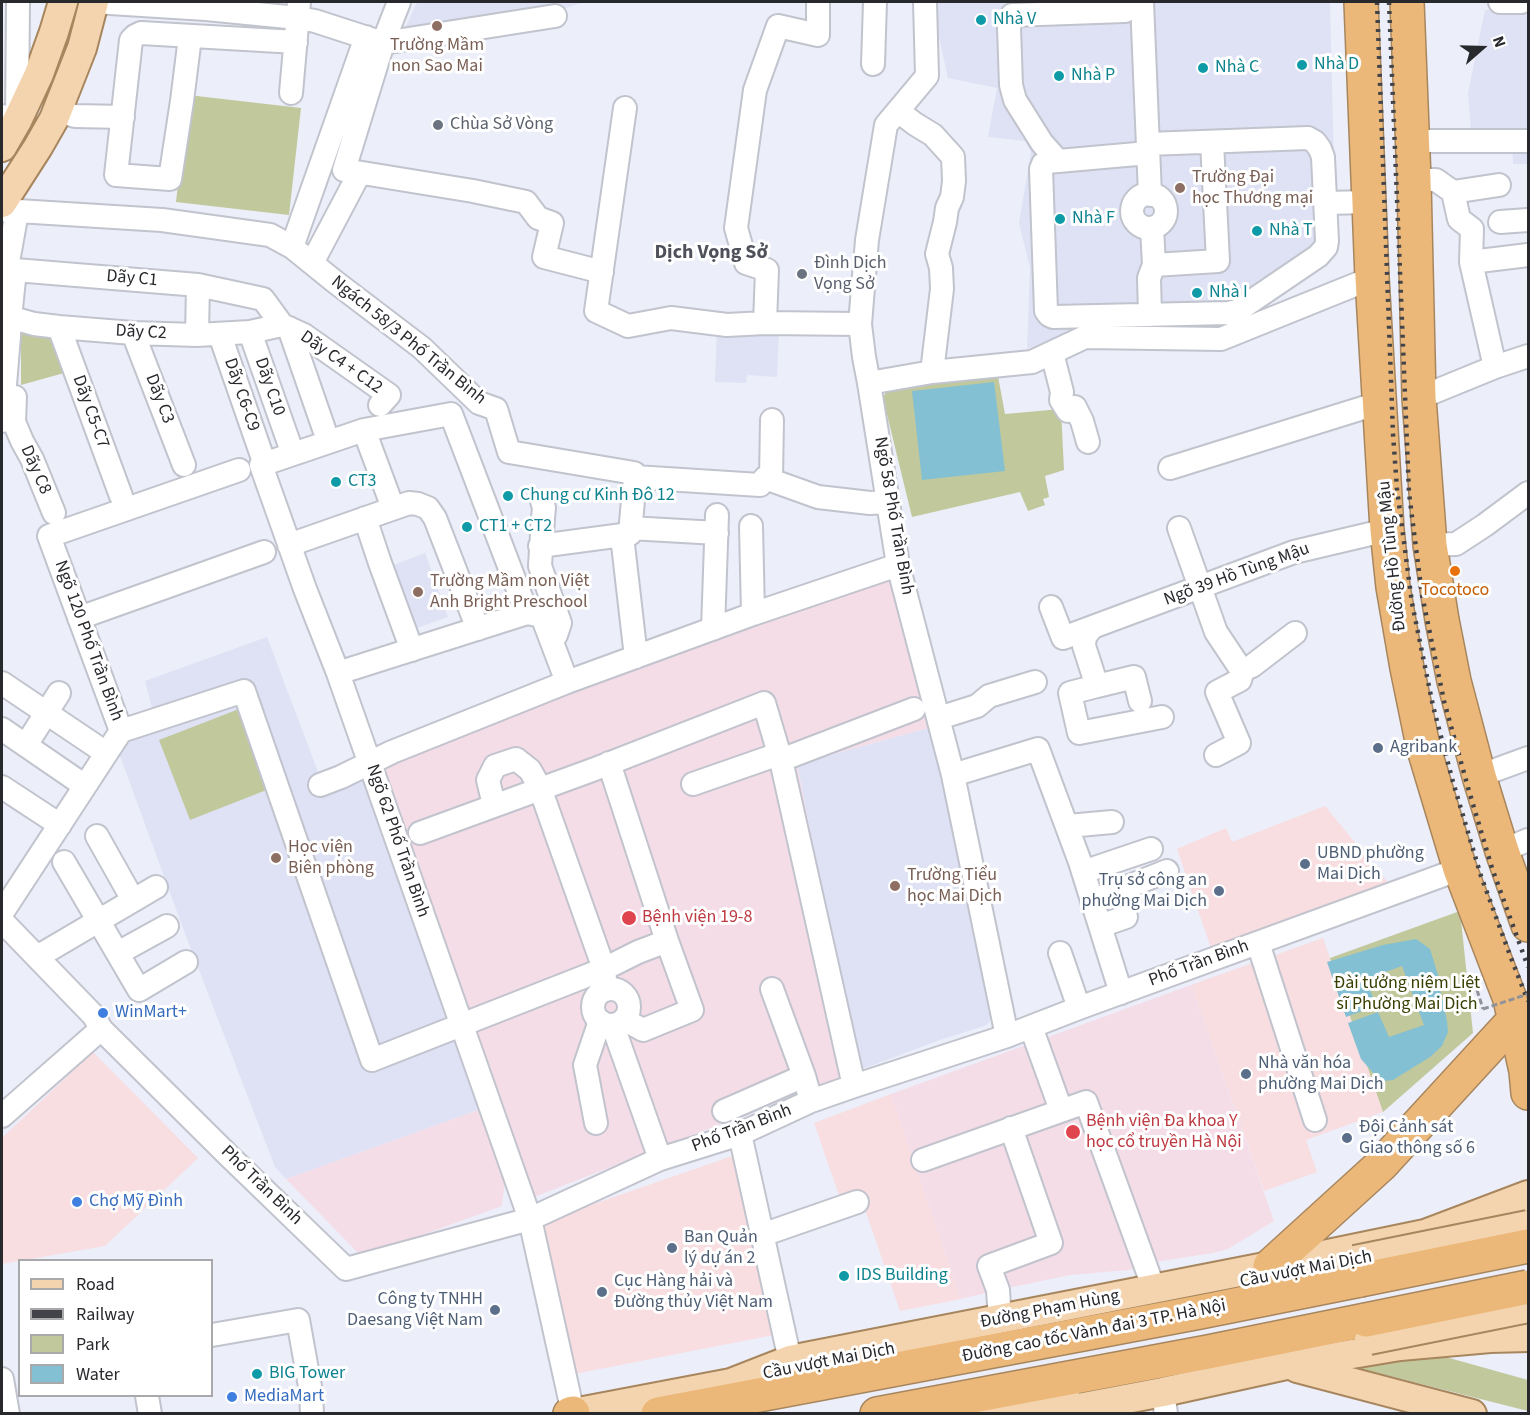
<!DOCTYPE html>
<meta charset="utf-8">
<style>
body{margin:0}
#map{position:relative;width:1530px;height:1415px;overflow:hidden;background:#eceef9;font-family:"Source Sans 3",sans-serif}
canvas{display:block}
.frame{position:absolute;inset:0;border:3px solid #28292d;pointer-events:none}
.legend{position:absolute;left:18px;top:1259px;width:195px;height:138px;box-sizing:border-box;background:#fff;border:2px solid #a9a9ab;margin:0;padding:8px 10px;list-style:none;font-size:18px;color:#28292d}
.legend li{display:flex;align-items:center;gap:12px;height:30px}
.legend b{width:30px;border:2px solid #a9a9ab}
.north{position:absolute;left:1452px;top:18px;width:60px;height:60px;-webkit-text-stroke:4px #fff;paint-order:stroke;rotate:70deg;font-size:16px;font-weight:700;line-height:24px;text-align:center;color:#28292d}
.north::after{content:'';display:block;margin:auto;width:21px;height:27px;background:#28292d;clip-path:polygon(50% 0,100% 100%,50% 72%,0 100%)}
</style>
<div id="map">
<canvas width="1530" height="1415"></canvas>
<div class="frame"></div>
<ul class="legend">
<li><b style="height:8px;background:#f4d4af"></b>Road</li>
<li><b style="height:8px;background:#434449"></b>Railway</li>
<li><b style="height:16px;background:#c0c89c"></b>Park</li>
<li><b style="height:16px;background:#83c0d4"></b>Water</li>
</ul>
<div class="north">N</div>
</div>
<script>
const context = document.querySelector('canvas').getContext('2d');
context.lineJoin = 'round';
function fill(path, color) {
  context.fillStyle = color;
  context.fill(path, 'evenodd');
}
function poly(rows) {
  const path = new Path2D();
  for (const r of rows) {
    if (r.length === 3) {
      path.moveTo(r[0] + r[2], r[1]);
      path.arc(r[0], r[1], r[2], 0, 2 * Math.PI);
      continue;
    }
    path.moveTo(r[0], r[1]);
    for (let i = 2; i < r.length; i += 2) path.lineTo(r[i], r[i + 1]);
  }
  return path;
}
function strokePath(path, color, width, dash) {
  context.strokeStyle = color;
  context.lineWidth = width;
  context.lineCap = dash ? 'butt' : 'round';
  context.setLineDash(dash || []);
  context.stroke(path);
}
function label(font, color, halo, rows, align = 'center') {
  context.font = font + ' "Source Sans 3",sans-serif';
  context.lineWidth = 6;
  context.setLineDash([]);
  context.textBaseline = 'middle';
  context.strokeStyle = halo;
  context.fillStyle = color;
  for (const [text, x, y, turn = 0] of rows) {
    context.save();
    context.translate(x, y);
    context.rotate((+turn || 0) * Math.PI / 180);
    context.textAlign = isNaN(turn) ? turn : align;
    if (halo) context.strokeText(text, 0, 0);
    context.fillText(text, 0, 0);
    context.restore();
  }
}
const commercial = poly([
 [1325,806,1390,885,1212,951,1177,849,1226,828,1232,842],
 [1323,938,1383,1112,1306,1140,1317,1172,1264,1191,1191,985],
 [93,1052,198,1158,105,1246,2,1264,2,1138],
 [891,1094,961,1299,900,1311,859,1192,840,1198,814,1123],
 [735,1155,774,1335,574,1374,542,1222]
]);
const built = poly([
 [417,2,584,2,545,15,402,35],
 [934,2,1330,2,1336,247,1308,278,1222,328,1079,330,1027,349,1030,268,1019,223,1031,152,1025,141,988,137,997,88,948,78,935,19],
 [1485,10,1528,10,1528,164,1513,164,1512,142,1472,142,1468,93],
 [717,326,779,329,777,377,747,375,746,383,715,382],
 [425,553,448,617,411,630,388,567],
 [267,637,323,785,364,770,484,1108,286,1179,275,1167,184,931,116,745,152,708,145,681],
 [932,727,998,1008,987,1025,940,1040,857,1071,797,764]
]);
const medical = poly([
 [889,573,932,727,797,764,857,1071,529,1199,378,763],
 [1191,985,1274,1221,1228,1249,1213,1253,1155,1262,1129,1270,1070,1275,998,1290,961,1299,891,1094],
 [484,1108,506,1172,502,1206,362,1257,286,1179]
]);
const green = poly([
 [188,95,301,108,289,215,176,202],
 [21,329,53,333,64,373,21,385],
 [995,360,1005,414,1061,409,1064,470,1045,476,1049,497,1043,499,1045,505,1028,511,1020,492,912,517,883,398,893,377],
 [239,709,269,789,190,820,159,740],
 [1460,911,1473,1033,1383,1112,1330,958],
 [1435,1354,1528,1380,1528,1411,1342,1364]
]);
const water = poly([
 [994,382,1005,471,922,480,912,391],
 [1416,939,1430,949,1438,975,1440,989,1447,1021,1448,1032,1442,1046,1430,1057,1393,1080,1383,1081,1375,1075,1361,1059,1348,1023,1378,1012,1389,1037,1424,1025,1402,966,1366,979,1376,1006,1346,1017,1327,962,1383,945]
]);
const path = poly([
 [1477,990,1483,1009]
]);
const minor = poly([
 [94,2,206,9,298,18,315,21,383,43,555,16],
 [399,2,383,43,344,170,473,191,526,202,538,218,552,223,544,257,602,272],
 [925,2,927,76,886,125,867,240,860,324,864,357,869,383,898,565,953,775,1007,1036],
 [1142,2,1150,195],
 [1500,2,1521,2],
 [190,37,182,101,170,179,116,175,131,40,135,36,141,33,296,42],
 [873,64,875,2],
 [291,93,299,2],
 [625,108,596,311,628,326,671,318,727,325,765,323,860,324],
 [57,111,75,116,123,117],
 [898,111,915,124,933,135,953,157,954,181,952,197,947,208,945,222,937,254,941,268,942,289,932,372],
 [2,116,17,121,18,2],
 [1412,141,1528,141],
 [1148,153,1047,162,1043,164,1041,169,1046,311,1049,315,1053,317,1229,313,1237,311,1318,256,1326,247,1327,241,1323,157,1320,149,1315,142,1308,138,1148,144],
 [1058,161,1042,143,1015,100,1011,85,1009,28,1012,15,1125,11,1138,2],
 [1414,180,1436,180,1453,192,1459,219,1472,229,1471,262,1495,367],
 [1453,192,1499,185],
 [1149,211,17],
 [1325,203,1369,202],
 [2,210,162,220,270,235,292,247,334,281,422,348,479,403,496,409,509,452,634,473,635,477,630,534,540,546],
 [1500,222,1528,220],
 [292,247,366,37],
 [1471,262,1528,255],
 [312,263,359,174],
 [1154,265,1218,261,1212,142],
 [4,284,17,212],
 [2,315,34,324,59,327,133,333,197,335,250,332,282,325],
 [1150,315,1149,278,1154,265,1152,228],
 [765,323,767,270,746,263,736,228,755,90,778,26,818,35,818,2],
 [59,327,121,496],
 [289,328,324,429],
 [250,332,289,443],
 [133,333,184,465],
 [197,335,198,285],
 [220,335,262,456],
 [1052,353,1062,392,1061,400,1068,411,1075,407,1082,421,1088,442],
 [869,383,932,372,1032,362,1085,337,1221,339,1372,278],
 [15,397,14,422,22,441,32,459,54,513],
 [1419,398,1495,367,1528,356],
 [2,421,9,336,10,318,15,270,198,285,263,299,282,325,304,335,389,395,380,405],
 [364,430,393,508],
 [1170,468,1379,403],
 [635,477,760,485,765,478,818,497,870,503,888,502],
 [771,479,772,420],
 [542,501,544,508,543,518,540,566,560,623,556,635],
 [365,518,380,563,412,650],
 [751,526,753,614],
 [630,528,717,533],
 [1179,528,1216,632,1240,668,1245,669,1252,666,1295,633],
 [622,536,636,657],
 [289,545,409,503,418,504,428,508,435,518,478,629],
 [1430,545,1456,544,1485,525,1528,493],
 [1051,607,1063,638,1294,552,1387,530],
 [527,613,451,414,364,430,261,465,305,589,338,673,530,1219,573,1413],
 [79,618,264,552],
 [713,629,717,515],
 [1091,629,1085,636,1084,646,1097,686,1134,677,1140,701],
 [338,673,527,613,542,616,567,682],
 [2,683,106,753],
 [1097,686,1070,693,1079,733,1162,717],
 [939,718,977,706,989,696,1035,682],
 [2,729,85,786],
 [121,731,244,691,372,1060,604,969,638,952,667,941],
 [26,745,59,693],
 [1216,755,1239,743,1217,692,1240,680,1242,673,1240,668],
 [781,760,914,709],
 [609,763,667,941,692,1010,643,1030,625,1020],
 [953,775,1038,749,1080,862,1121,993],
 [1479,776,1528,758],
 [693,784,779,754],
 [320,785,341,777,392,752,567,682,753,614,898,565],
 [2,787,60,825],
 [494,805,488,780,495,766,516,759,530,770,540,788,604,969,606,990],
 [1068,826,1112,822],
 [420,833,595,769,764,703,781,760,854,1086],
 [97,836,133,900],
 [1502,851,1528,840],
 [64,862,139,990,186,962],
 [1083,872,1151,849],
 [1092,901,1167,871],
 [2,913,121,731,49,536,239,470],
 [2,921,94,1016,101,1029,228,1155,346,1269,530,1219,660,1159,740,1134,811,1101,854,1086,1007,1036,1079,1008,1460,869],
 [1100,926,1126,917],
 [1258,943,1315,1120],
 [118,953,167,926],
 [1060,953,1079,1008],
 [37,957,156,887],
 [772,989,804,1076,811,1101],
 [611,1007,18],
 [613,1026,660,1159],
 [1031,1027,1061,1110],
 [724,1111,804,1076],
 [2,1116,101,1029],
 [596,1123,585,1065,600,1021],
 [740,1134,790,1360],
 [923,1160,1086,1102,1154,1289],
 [762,1235,857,1202],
 [1000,1320,998,1290,989,1266,1051,1243,1011,1128],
 [212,1335,298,1320,311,1392,312,1414],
 [2,1379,8,1414],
 [1163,1392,1166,1414],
 [147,1396,150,1414]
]);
const major = poly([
 [2,147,17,121,39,74,54,32,63,2],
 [2,203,38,147,54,119,82,48,94,2],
 [1297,1368,1472,1414],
 [568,1414,731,1383,790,1360,1270,1266,1425,1234,1528,1195],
 [988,1414,1066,1399],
 [1047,1414,1163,1392,1286,1365,1400,1346,1490,1338,1528,1337]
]);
const highway = poly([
 [1361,2,1372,278,1387,530,1393,587,1407,668,1423,746,1460,869,1510,999,1526,1071,1528,1093],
 [1407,2,1414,180,1419,398,1430,545,1442,620,1454,681,1479,776,1502,851,1528,925],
 [1270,1266,1381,1165,1515,1019],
 [570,1414,573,1413],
 [658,1414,1200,1312,1360,1280],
 [877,1414,1208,1352,1366,1320]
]);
const rail = poly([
 [1377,2,1393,434,1397,489,1412,603,1433,706,1453,782,1481,876,1511,958,1528,1001],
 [1389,2,1409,493,1422,595,1444,701,1469,791,1492,868,1528,967]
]);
const pathBridge = poly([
 [1483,1009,1528,994]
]);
const majorBridge = poly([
 [1355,1260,1528,1225],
 [1369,1340,1528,1308]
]);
const highwayBridge = poly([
 [1360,1280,1528,1246],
 [1366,1320,1528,1287]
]);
const markers = [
 [981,20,6,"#0f9aa8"],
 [437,26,6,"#8d6e63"],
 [1302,65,6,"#0f9aa8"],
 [1203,68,6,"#0f9aa8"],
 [1059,76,6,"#0f9aa8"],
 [438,125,6,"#6b7280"],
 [1180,188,6,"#8d6e63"],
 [1060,219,6,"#0f9aa8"],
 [1257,231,6,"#0f9aa8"],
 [802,274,6,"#6b7280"],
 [1197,293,6,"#0f9aa8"],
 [336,482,6,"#0f9aa8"],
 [508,496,6,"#0f9aa8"],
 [467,527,6,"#0f9aa8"],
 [1455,571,6,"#e8710a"],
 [418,592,6,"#8d6e63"],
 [1378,748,6,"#5c6f8a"],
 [276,858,6,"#8d6e63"],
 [1305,864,6,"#5c6f8a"],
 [895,886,6,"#8d6e63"],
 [1219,891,6,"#5c6f8a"],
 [629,918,8,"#e0444e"],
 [103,1013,6,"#3f7fe0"],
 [1246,1074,6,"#5c6f8a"],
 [1073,1132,8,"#e0444e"],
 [1347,1138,6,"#5c6f8a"],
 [77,1202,6,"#3f7fe0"],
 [672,1248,6,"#5c6f8a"],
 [844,1276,6,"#0f9aa8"],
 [602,1292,6,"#5c6f8a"],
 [495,1310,6,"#5c6f8a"],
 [257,1374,6,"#0f9aa8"],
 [232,1397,6,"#3f7fe0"]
];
const cultureNames = [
 ["Nhà V",993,20],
 ["Nhà D",1314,65],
 ["Nhà C",1215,68],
 ["Nhà P",1071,76],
 ["Nhà F",1072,219],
 ["Nhà T",1269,231],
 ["Nhà I",1209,293],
 ["CT3",348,482],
 ["Chung cư Kinh Đô 12",520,496],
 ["CT1 + CT2",479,527],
 ["IDS Building",856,1276],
 ["BIG Tower",269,1374]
];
const educationNames = [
 ["Trường Mầm",437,46,"center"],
 ["non Sao Mai",437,67,"center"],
 ["Trường Đại",1192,178],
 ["học Thương mại",1192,199],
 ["Trường Mầm non Việt",430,582],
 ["Anh Bright Preschool",430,603],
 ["Học viện",288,848],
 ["Biên phòng",288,869],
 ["Trường Tiểu",907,876],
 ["học Mai Dịch",907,897]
];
const worshipNames = [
 ["Chùa Sở Vòng",450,125],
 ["Đình Dịch",814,264],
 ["Vọng Sở",814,285]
];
const streetNames = [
 ["Dãy C1",132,279,5],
 ["Dãy C2",141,333,3],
 ["Ngách 58/3 Phố Trần Bình",408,341,39],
 ["Dãy C4 + C12",341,363,35],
 ["Dãy C10",269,387,71],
 ["Dãy C6-C9",241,395,71],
 ["Dãy C3",159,399,69],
 ["Dãy C5-C7",90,412,70],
 ["Dãy C8",35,470,66],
 ["Ngõ 58 Phố Trần Bình",893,516,80],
 ["Đường Hồ Tùng Mậu",1393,556,-96],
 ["Ngõ 39 Hồ Tùng Mậu",1237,575,-20],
 ["Ngõ 120 Phố Trần Bình",88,641,70],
 ["Ngõ 62 Phố Trần Bình",397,841,71],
 ["Phố Trần Bình",1199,964,-20],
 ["Phố Trần Bình",742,1129,-21],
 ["Phố Trần Bình",261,1186,44],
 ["Cầu vượt Mai Dịch",1306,1270,-11],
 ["Đường Phạm Hùng",1050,1310,-11],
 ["Đường cao tốc Vành đai 3 TP. Hà Nội",1094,1332,-11],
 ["Cầu vượt Mai Dịch",829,1362,-11]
];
const foodNames = [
 ["Tocotoco",1455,591]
];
const serviceNames = [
 ["Agribank",1390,748],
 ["UBND phường",1317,854],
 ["Mai Dịch",1317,875],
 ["Trụ sở công an",1207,881,"right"],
 ["phường Mai Dịch",1207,902,"right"],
 ["Nhà văn hóa",1258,1064],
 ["phường Mai Dịch",1258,1085],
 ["Đội Cảnh sát",1359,1128],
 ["Giao thông số 6",1359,1149],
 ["Ban Quản",684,1238],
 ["lý dự án 2",684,1259],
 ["Cục Hàng hải và",614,1282],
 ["Đường thủy Việt Nam",614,1303],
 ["Công ty TNHH",483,1300,"right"],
 ["Daesang Việt Nam",483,1321,"right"]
];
const healthNames = [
 ["Bệnh viện 19-8",642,918],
 ["Bệnh viện Đa khoa Y",1086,1122],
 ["học cổ truyền Hà Nội",1086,1143]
];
const parkNames = [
 ["Đài tưởng niệm Liệt",1407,984],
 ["sĩ Phường Mai Dịch",1407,1005]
];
const shopNames = [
 ["WinMart+",115,1013],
 ["Chợ Mỹ Đình",89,1202],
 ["MediaMart",244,1397]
];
const neighbourhoodNames = [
 ["Dịch Vọng Sở",711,254]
];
fill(commercial, '#f8dde1');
fill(built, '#dee2f4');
fill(medical, '#f5dde8');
fill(green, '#c0c89c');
fill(water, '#83c0d4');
strokePath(minor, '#c1c3cd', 26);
strokePath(major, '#a7865e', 32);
strokePath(highway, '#a7865e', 36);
strokePath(path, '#909199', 3, [6, 3]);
strokePath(minor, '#fff', 22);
strokePath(major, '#f4d4af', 28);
strokePath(highway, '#ecb879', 33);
strokePath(rail, '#434449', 4.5, [3, 6]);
strokePath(majorBridge, '#a7865e', 32, []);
strokePath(highwayBridge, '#a7865e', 36, []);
strokePath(pathBridge, '#909199', 3, [6, 3]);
strokePath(majorBridge, '#f4d4af', 28);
strokePath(highwayBridge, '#ecb879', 33);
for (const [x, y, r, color] of markers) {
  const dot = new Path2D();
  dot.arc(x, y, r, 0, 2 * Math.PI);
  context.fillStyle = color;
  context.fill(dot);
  strokePath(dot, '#fff', 2);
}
label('18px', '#0d838f', '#fff', cultureNames, 'left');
label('18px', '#785e54', '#fff', educationNames, 'left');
label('18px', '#5b616d', '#fff', worshipNames, 'left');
label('18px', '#28292d', '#fff', streetNames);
label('18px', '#c56008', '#fff', foodNames);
label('18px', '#4e5e75', '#fff', serviceNames, 'left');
label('18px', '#be3a42', '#fff', healthNames, 'left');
label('18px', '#393f02', '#fff', parkNames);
label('18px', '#366cbe', '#fff', shopNames, 'left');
label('bold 20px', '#4f515a', '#fff', neighbourhoodNames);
</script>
